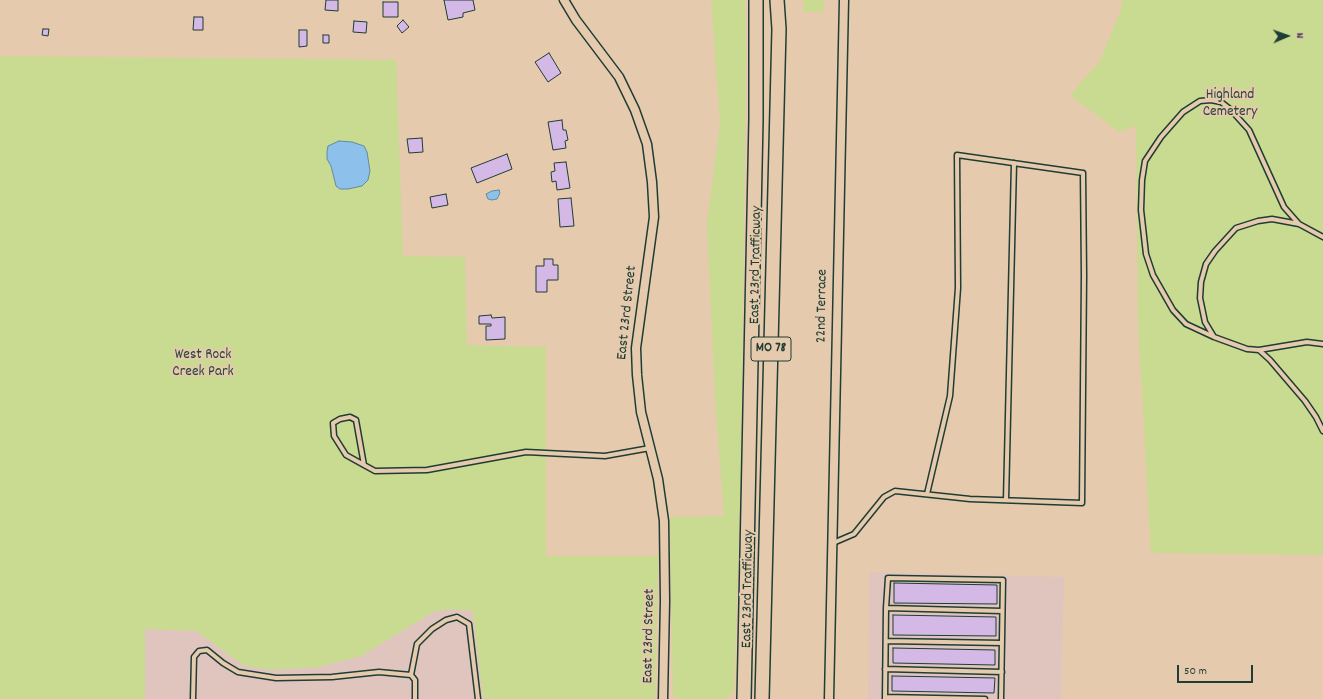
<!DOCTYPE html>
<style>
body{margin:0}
#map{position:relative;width:1323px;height:699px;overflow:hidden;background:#e5caad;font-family:Dekko,sans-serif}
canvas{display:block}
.north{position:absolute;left:1267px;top:16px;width:40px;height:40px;-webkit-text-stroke:3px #e5caad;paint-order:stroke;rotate:88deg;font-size:11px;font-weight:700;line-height:16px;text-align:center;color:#1f3d34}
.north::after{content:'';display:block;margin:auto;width:14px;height:18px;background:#1f3d34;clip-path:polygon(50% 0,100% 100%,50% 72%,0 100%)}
.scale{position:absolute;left:1177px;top:665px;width:76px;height:18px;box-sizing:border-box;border:2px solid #1f3d34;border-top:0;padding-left:5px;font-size:12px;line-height:14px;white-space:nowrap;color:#1f3d34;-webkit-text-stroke:3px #e5caad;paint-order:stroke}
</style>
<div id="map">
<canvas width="1323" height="699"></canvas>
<div class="north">N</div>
<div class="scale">50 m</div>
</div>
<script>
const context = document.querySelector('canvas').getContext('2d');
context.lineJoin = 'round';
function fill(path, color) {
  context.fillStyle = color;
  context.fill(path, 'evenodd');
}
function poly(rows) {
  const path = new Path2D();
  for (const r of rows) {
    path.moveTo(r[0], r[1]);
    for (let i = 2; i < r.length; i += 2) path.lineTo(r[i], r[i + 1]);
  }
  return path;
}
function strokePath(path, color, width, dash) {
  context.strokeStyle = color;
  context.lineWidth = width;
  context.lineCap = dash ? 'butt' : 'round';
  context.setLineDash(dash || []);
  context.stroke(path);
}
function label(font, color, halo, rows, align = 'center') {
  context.font = font + ' Dekko,sans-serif';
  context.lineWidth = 4;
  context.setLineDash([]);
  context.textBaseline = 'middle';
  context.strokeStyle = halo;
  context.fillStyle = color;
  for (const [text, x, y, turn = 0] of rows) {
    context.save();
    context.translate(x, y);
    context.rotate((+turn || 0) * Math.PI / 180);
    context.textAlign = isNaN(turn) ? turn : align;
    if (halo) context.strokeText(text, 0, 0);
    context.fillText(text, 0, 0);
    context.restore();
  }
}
const built = poly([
 [869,572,1064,577,1061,699,868,699],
 [450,609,473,611,483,699,145,699,145,629,196,631,243,665,270,670,319,667,361,656,433,612]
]);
const green = poly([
 [711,0,745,0,746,57,741,468,734,691,727,699,679,699,673,696,670,517,724,516,715,399,707,223,720,124],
 [804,0,824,0,823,12,803,12],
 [1121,0,1323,0,1323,555,1151,553,1138,324,1136,126,1119,132,1070,95,1100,61,1122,7],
 [0,56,396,60,403,256,465,257,467,345,546,347,546,556,658,556,655,699,483,699,473,611,450,609,433,612,361,656,319,667,270,670,243,665,196,631,145,629,145,699,0,699]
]);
const water = poly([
 [339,141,352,142,364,146,367,152,370,171,368,180,362,186,348,189,340,189,336,186,331,166,327,159,327,152,328,146,339,141],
 [499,190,500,193,497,199,492,200,488,199,486,194,492,191,499,190]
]);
const building = poly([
 [326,0,338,0,338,11,325,10,326,0],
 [444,0,473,0,475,10,463,13,463,17,448,20,444,0],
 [383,2,398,2,398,17,383,17,383,2],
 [194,17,203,17,203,30,193,30,194,17],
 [403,20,409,27,402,33,397,26,403,20],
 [354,21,367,22,366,33,353,32,354,21],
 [43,29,49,29,48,36,42,35,43,29],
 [299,30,307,30,307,46,299,47,299,30],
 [323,35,329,35,329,43,323,43,323,35],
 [549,53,561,73,548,82,535,62,549,53],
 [562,120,563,130,566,130,568,140,565,141,566,148,553,150,548,122,562,120],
 [422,138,423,152,409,153,407,139,422,138],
 [507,154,512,169,477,183,471,168,507,154],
 [566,162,570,188,557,190,556,181,552,182,551,172,555,171,554,163,566,162],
 [446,194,448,205,432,208,430,197,446,194],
 [571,198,574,226,560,227,558,199,571,198],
 [544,259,553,259,553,265,558,265,558,280,547,280,547,292,536,292,536,266,544,266,544,259],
 [491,315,492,318,505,317,505,339,486,340,486,326,491,326,491,324,479,324,479,316,491,315],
 [894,583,997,585,997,604,894,603,894,583],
 [893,615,996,617,996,636,893,635,893,615],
 [893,648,995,650,995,665,893,663,893,648],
 [892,676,995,678,994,693,892,691,892,676]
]);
const service = poly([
 [1323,237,1299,224,1272,219,1258,221,1236,228,1215,251,1206,264,1201,282,1200,298,1205,322,1214,337,1247,349,1259,350,1270,360,1305,401,1316,417,1323,431],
 [1214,337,1186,324,1173,310,1153,275,1146,254,1141,210,1142,180,1145,161,1161,137,1183,112,1200,101,1211,100,1221,102,1230,109,1249,130,1284,207,1299,224],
 [1259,350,1307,342,1323,344],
 [364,465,356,420,350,417,340,419,333,423,334,436,346,455,364,465,375,471,427,470,526,452,605,456,650,448],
 [1006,500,1014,163],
 [833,543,854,534,884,497,895,491,970,499,1082,503,1084,276,1083,173,957,155,958,288,950,396,927,494],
 [886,608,888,578,1003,580,1001,699],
 [886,641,1002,643],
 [885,669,1002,672],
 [411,675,417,644,432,629,446,620,457,617,469,624,478,699],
 [885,697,985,699],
 [193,699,194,657,199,651,207,650,223,663,238,672,276,678,332,677,379,672,411,675,415,680,415,699],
 [885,699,886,608,1002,611]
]);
const minor = poly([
 [564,0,576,20,619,77,635,110,647,144,652,182,654,217,636,348,637,375,641,412,658,479,664,521,665,601,663,699],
 [829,699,844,0]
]);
const primary = poly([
 [744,699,756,119,756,0],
 [762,699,779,29,777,0]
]);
const shields = [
 [771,349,40]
];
const shieldNames = [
 ["MO 78",771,349]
];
const parkNames = [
 ["Highland",1230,96],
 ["Cemetery",1230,113],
 ["West Rock",203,356],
 ["Creek Park",203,373]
];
const streetNames = [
 ["East 23rd Trafficway",757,265,-89],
 ["22nd Terrace",823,306,-89],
 ["East 23rd Street",628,313,-84],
 ["East 23rd Trafficway",749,589,-89],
 ["East 23rd Street",650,636,-89]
];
fill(built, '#e0c5be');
fill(green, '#c8db90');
fill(water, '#8dc0ea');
strokePath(water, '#618ca1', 1);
fill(building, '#d4b8e6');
strokePath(building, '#1f3d34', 1);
strokePath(service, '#1f3d34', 7);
strokePath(minor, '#1f3d34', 11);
strokePath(primary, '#1f3d34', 16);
strokePath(service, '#e5caad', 4);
strokePath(minor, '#e5caad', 8);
strokePath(primary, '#e5caad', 13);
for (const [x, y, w] of shields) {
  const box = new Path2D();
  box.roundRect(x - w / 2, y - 12, w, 24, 3);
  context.fillStyle = '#e5caad';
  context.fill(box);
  strokePath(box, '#1f3d34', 1);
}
label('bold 14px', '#1f3d34', null, shieldNames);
label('15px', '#274539', '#e5caad', parkNames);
label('15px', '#1f3d34', '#e5caad', streetNames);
</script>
